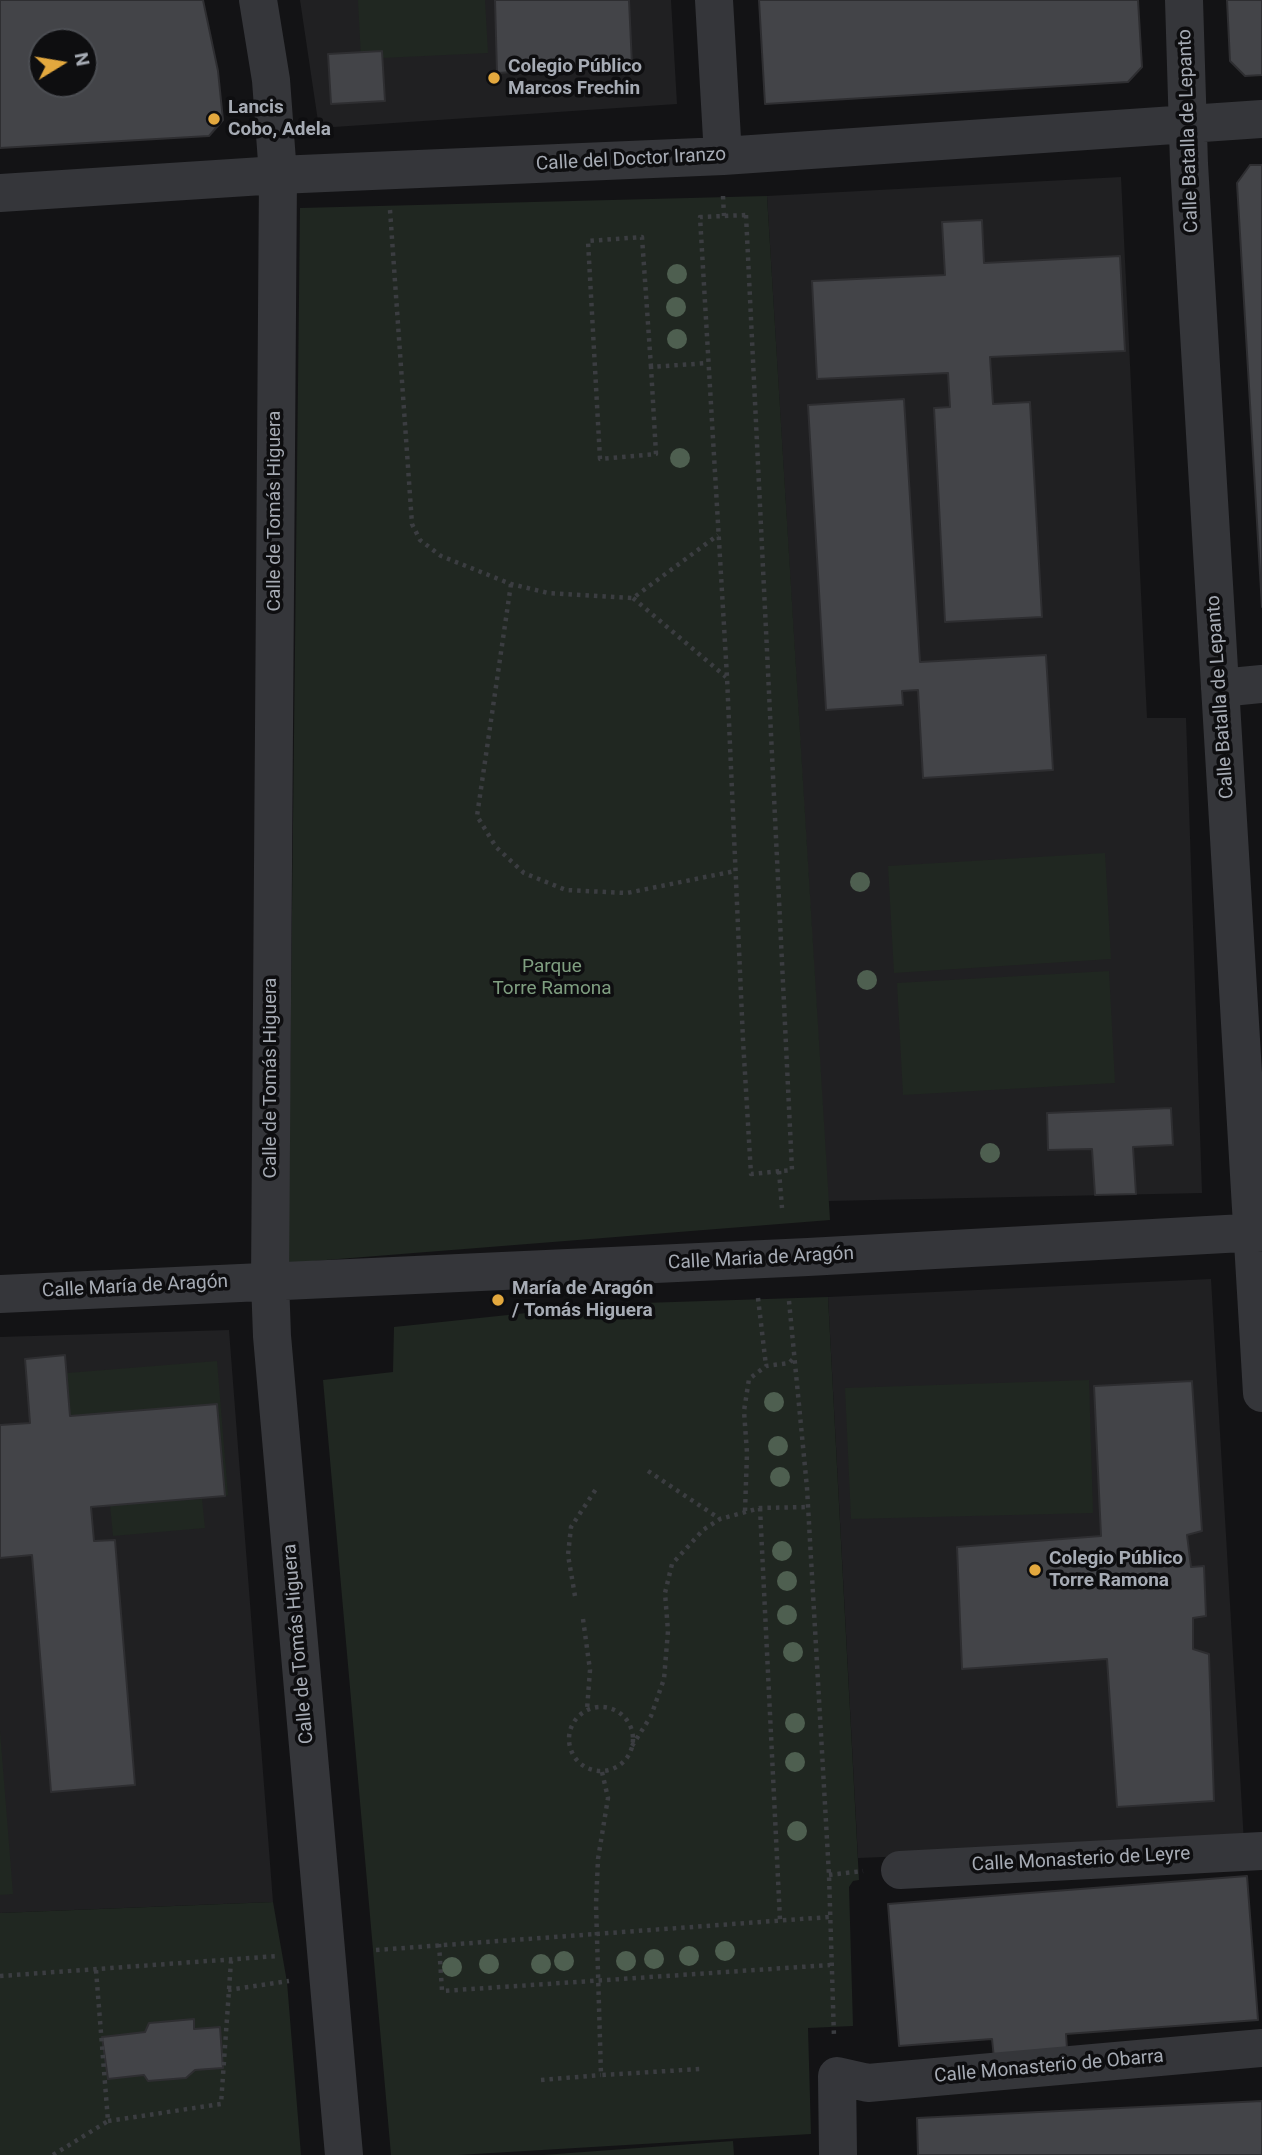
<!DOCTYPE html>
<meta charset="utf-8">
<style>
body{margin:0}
#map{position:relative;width:1262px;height:2155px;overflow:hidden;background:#131315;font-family:Roboto,sans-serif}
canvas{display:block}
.north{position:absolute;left:28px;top:28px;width:70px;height:70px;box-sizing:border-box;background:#0e0e10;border:2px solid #4b4d52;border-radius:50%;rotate:79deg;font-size:19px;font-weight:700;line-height:28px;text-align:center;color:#a6abb4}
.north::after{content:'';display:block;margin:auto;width:24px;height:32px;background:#e3a83e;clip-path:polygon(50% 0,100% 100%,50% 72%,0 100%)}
</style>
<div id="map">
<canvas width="1262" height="2155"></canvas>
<div class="north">N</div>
</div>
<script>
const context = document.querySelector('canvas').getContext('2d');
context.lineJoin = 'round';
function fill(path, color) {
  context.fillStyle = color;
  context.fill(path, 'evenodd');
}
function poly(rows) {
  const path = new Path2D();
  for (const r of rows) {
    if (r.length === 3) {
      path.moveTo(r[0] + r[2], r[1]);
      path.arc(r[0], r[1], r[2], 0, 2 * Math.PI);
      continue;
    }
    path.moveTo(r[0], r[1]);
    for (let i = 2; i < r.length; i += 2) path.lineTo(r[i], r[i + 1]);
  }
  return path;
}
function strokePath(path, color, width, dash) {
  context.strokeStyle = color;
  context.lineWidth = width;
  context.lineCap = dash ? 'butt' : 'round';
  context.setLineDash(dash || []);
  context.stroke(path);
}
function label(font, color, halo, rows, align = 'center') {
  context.font = font + ' Roboto,sans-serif';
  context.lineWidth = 7;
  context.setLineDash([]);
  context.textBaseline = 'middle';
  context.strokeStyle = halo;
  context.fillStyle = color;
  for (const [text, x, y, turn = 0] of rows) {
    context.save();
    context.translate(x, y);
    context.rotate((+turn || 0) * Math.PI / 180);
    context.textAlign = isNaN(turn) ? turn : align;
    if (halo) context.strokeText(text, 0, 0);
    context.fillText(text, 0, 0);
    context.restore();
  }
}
const built = poly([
 [300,0,671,0,677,104,319,128],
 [1121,177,1147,718,1186,718,1202,1193,828,1201,767,196],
 [1211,1279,1244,1843,858,1858,828,1297],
 [229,1330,273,1902,0,1913,0,1337]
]);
const green = poly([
 [358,0,485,0,488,53,361,59],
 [767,196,830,1220,288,1263,300,208],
 [1105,853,1111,959,894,973,888,866],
 [1109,971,1115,1083,903,1095,897,983],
 [828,1297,859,1880,853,1881,849,1887,853,2026,808,2028,811,2134,458,2155,391,2155,323,1380,393,1372,394,1327,612,1304],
 [217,1361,228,1495,225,1496,216,1404,70,1416,67,1373],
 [1089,1380,1093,1513,851,1519,845,1388],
 [202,1499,205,1528,113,1536,110,1505],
 [0,1731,13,1894,0,1895],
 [273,1902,287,1982,301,2155,0,2155,0,1913],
 [733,2141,734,2155,543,2155]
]);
const building = poly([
 [0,0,203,0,218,71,223,120,209,136,0,148,0,0],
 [42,42,84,42,84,84,42,84,42,42],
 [495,0,629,0,632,65,497,73,495,0],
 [759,0,1138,0,1142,67,1128,82,765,104,759,0],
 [1227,0,1262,0,1262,75,1245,76,1230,61,1227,0],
 [382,51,385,101,331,104,328,54,382,51],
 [1250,165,1262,165,1262,607,1237,183,1250,165],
 [982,220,984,263,1120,256,1125,351,990,357,993,404,1030,402,1042,617,945,622,934,408,950,407,948,373,817,379,812,281,945,275,942,222,982,220],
 [904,399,920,662,1046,655,1053,770,923,778,918,690,902,691,903,705,826,710,808,405,904,399],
 [1171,1108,1173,1145,1133,1147,1136,1194,1095,1195,1092,1149,1048,1150,1047,1113,1171,1108],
 [65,1355,70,1416,217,1404,225,1496,91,1507,94,1541,115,1540,135,1785,51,1792,32,1555,0,1558,0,1425,30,1423,25,1359,65,1355],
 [1192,1381,1202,1531,1187,1535,1191,1567,1204,1566,1206,1616,1193,1618,1193,1649,1209,1654,1214,1801,1117,1807,1107,1659,962,1669,957,1547,1101,1536,1094,1386,1192,1381],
 [1247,1876,1258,2020,1066,2034,1068,2063,995,2068,992,2039,899,2046,888,1904,1247,1876],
 [194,2019,194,2029,220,2027,223,2068,195,2070,186,2078,148,2081,144,2075,108,2079,102,2037,145,2032,149,2023,194,2019],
 [1262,2101,1262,2155,918,2155,917,2118,1262,2101]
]);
const path = poly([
 [723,196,724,216],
 [390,210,412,524,420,540,441,556,511,584,548,593,633,598,718,535],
 [746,215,792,1170,751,1174,743,1040,727,677,700,217,746,215],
 [651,367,642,237,588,241,600,459,656,454,651,367,708,363],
 [511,584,477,816,496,847,524,873,566,890,627,893,735,871],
 [633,598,726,677],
 [779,1171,782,1208],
 [758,1298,766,1366],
 [789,1301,807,1488,829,1875,834,2037],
 [648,1471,720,1519],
 [760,1508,780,1920],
 [745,1511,747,1453,744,1411,749,1379,766,1366,789,1363,794,1358],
 [575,1596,568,1555,571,1527,598,1486],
 [583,1619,590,1670,587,1710],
 [601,1739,32],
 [632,1746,651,1716,664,1679,668,1631,665,1593,672,1564,703,1530,720,1519,760,1508,808,1507],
 [602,1772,608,1798,598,1859,596,1904,601,2075,701,2069],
 [829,1875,863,1871],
 [439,1944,442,1991,830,1965],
 [376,1950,829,1917],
 [0,1976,278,1956],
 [228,1990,289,1981],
 [541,2080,601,2075],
 [108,2121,221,2104,231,1961],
 [53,2155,108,2121,96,1970]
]);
const minor = poly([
 [258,0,271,80,278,175,270,1281,272,1336,344,2155],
 [714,0,723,156],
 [1184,0,1189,164,1262,1393],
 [0,193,278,175,723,156,1262,119],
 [1220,688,1262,684],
 [0,1294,808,1257,1262,1232],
 [900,1870,1262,1851],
 [838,2155,837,2076,868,2083,1262,2048]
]);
const trees = [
 [677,274],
 [676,307],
 [677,339],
 [680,458],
 [860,882],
 [867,980],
 [990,1153],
 [774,1402],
 [778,1446],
 [780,1477],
 [782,1551],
 [787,1581],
 [787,1615],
 [793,1652],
 [795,1723],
 [795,1762],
 [797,1831],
 [725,1951],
 [689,1956],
 [654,1959],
 [564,1961],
 [626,1961],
 [489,1964],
 [541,1964],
 [452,1967]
];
const markers = [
 [494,78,7,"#e3a83e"],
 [214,119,7,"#e3a83e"],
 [498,1300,7,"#e3a83e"],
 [1035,1570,7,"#e3a83e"]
];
const poiNames = [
 ["Colegio Público",508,67],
 ["Marcos Frechin",508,89],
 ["Lancis",228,108],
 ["Cobo, Adela",228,130],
 ["María de Aragón",512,1289],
 ["/ Tomás Higuera",512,1311],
 ["Colegio Público",1049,1559],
 ["Torre Ramona",1049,1581]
];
const streetNames = [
 ["Calle Batalla de Lepanto",1189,131,-92],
 ["Calle del Doctor Iranzo",631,160,-3],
 ["Calle de Tomás Higuera",275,511,-90],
 ["Calle Batalla de Lepanto",1221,697,-94],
 ["Calle de Tomás Higuera",271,1078,-90],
 ["Calle Maria de Aragón",761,1259,-3],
 ["Calle María de Aragón",135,1287,-3],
 ["Calle de Tomás Higuera",299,1644,-95],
 ["Calle Monasterio de Leyre",1081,1860,-3],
 ["Calle Monasterio de Obarra",1049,2067,-5]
];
const parkNames = [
 ["Parque",552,967],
 ["Torre Ramona",552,989]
];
fill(built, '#202022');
fill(green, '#202721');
fill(building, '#434448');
strokePath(building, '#2e2e31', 2);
strokePath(path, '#3b3d41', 4.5, [3.5, 5]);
strokePath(minor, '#35363a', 38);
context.fillStyle = '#4e5f50';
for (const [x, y] of trees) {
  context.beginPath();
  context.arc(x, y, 10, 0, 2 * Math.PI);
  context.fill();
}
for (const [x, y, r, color] of markers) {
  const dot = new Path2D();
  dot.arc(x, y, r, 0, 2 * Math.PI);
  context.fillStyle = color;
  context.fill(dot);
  strokePath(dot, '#0e0e10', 2.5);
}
label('bold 19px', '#a6abb4', '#0e0e10', poiNames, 'left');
label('19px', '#a6abb4', '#0e0e10', streetNames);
label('19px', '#7f9e80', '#0e0e10', parkNames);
</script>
